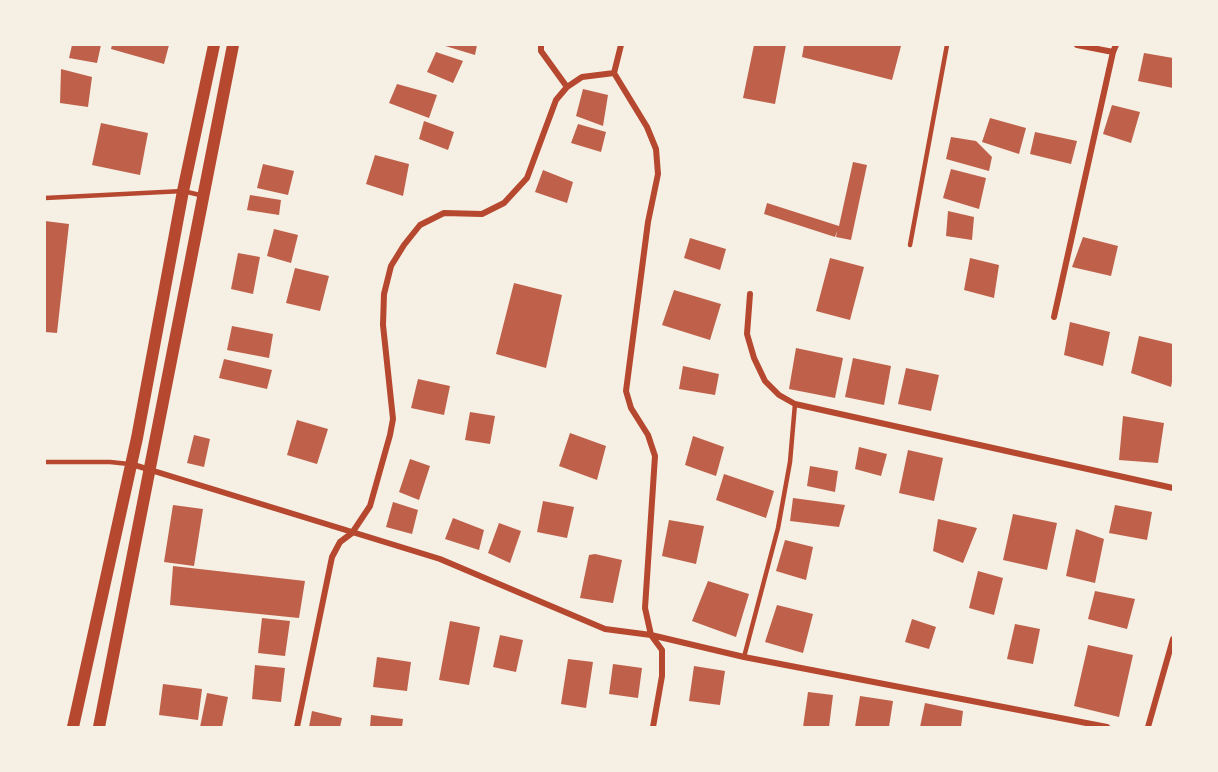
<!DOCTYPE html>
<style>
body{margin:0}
#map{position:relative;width:1218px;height:772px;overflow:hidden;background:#f6efe4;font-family:"DM Sans",sans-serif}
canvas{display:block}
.frame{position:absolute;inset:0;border:46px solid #f6efe4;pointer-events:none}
</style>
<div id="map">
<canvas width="1218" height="772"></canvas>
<div class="frame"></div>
</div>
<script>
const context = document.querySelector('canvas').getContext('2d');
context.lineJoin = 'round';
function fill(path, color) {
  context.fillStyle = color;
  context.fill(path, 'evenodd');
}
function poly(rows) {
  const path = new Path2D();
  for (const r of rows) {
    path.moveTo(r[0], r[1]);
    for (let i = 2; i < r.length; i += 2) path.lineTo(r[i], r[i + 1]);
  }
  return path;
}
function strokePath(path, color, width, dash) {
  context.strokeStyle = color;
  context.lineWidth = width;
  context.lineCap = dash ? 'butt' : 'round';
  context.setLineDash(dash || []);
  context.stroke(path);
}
const building = poly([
 [72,45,101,45,97,63,69,58],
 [112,45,169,45,164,64,111,49],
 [442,45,477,45,475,55],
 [754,45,786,45,775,104,743,98],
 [804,45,896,45,901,46,892,80,802,57],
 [436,52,463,61,453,83,427,72],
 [1144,53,1173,58,1173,88,1138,81],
 [61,69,92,77,88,107,60,103],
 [397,84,437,95,429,118,389,103],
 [583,89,608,95,603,126,576,116],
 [1112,105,1140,112,1131,143,1103,134],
 [990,118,1026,128,1019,154,982,142],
 [424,121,454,132,448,150,419,139],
 [101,123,148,133,140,175,92,165],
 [578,124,606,132,601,152,571,143],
 [1035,132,1077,141,1071,164,1030,154],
 [951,137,976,141,992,157,989,171,946,159],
 [375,155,409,164,403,196,366,184],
 [853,162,867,165,851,240,836,237,837,231,835,237,764,214,767,203,839,226],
 [263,164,294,171,288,195,257,188],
 [951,169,986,178,979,209,943,198],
 [543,170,573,182,567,203,535,192],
 [250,195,281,200,279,215,247,210],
 [948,211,974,217,972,240,946,236],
 [45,221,69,224,57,333,45,332],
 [274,229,298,235,291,263,267,256],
 [1083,237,1118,246,1111,276,1072,267],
 [690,238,726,249,720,270,684,258],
 [238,253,260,257,253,294,231,289],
 [830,258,864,267,850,320,816,311],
 [970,258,999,265,994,298,964,290],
 [295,268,329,276,320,311,286,303],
 [514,283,562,295,546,368,496,354],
 [674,290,721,304,710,340,662,325],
 [1070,322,1110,332,1103,366,1064,355],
 [232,326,273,334,269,358,227,350],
 [1139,336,1173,344,1173,377,1171,387,1131,373],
 [796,348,843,358,835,398,789,389],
 [853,358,891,366,884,405,845,397],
 [224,359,272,370,267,389,219,378],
 [683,366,719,374,715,395,679,389],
 [906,368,939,375,931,411,898,404],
 [418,379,450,386,444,415,411,408],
 [470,412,495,416,490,444,465,440],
 [1123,416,1164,423,1158,463,1119,460],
 [297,420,328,429,317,464,287,455],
 [570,433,606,446,597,480,559,466],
 [194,435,210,439,204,467,187,463],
 [693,436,724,447,716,476,685,465],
 [859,447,887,454,881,476,855,469],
 [908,450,943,458,934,501,899,493],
 [410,459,430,466,419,500,399,492],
 [810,466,838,471,835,492,807,486],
 [724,474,774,491,766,518,716,500],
 [793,498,845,505,839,527,790,521],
 [543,501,574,507,567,538,537,532],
 [393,502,418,510,412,534,386,527],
 [173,505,203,509,194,566,164,562],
 [1115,505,1152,512,1147,540,1109,533],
 [1013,514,1057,523,1047,570,1003,560],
 [453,518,484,530,479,550,445,539],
 [938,519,977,528,963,563,933,551],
 [669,520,704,526,696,564,662,556],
 [499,523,521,531,510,563,488,553],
 [1076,529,1104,539,1095,583,1066,576],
 [785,540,813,547,806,580,776,571],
 [595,554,622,560,613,603,580,598,589,555],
 [173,566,305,581,299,618,170,605],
 [978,571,1003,578,994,615,969,608],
 [708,581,749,594,736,637,692,621],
 [1095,591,1135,599,1127,629,1088,619],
 [777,605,813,614,803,653,765,642],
 [262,618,290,621,285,656,258,653],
 [912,619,936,627,929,649,905,642],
 [450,621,480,627,469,685,439,680],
 [1015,624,1040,629,1033,664,1007,659],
 [500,635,523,640,516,672,493,667],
 [1088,645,1133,655,1119,717,1074,706],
 [377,657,411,662,407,691,373,687],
 [568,659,593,662,586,708,561,704],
 [613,664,642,668,638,698,609,694],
 [255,665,285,668,281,702,252,699],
 [694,666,725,671,720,705,689,701],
 [163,684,202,689,198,720,159,715],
 [808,692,833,695,829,727,803,727],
 [207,693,228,697,222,727,200,727],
 [860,696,893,701,889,727,855,727],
 [925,703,963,711,961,727,920,727],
 [312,711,342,718,340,727,309,727],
 [371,715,403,719,402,727,370,727]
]);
const service = poly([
 [45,198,183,191,204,196],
 [910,245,947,45],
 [45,462,110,462,129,464],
 [744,657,778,528,790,462,795,404]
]);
const minor = poly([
 [541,45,541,51,567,87],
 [1077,45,1113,52],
 [614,73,647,127,656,149,658,174,648,222,626,391,631,408,648,435,655,456,645,608,651,635,662,650,662,676,653,727],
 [750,294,747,334,754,358,765,381,779,395,795,404,1173,488],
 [1054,317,1113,52,1116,45],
 [131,464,440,559,605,629,651,635,744,657,1107,727],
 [297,727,332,557,340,542,352,533,370,506,390,435,393,419,383,325,384,294,391,266,404,245,420,225,444,213,482,214,504,203,527,178,556,100,567,87,582,77,614,73,621,45],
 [1148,727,1173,639]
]);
const secondary = poly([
 [73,727,137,438,183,191,214,45],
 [99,727,233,45]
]);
fill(building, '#bf614a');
strokePath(service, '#b5482f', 4.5);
strokePath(minor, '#b5482f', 6);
strokePath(secondary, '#b5482f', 12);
</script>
